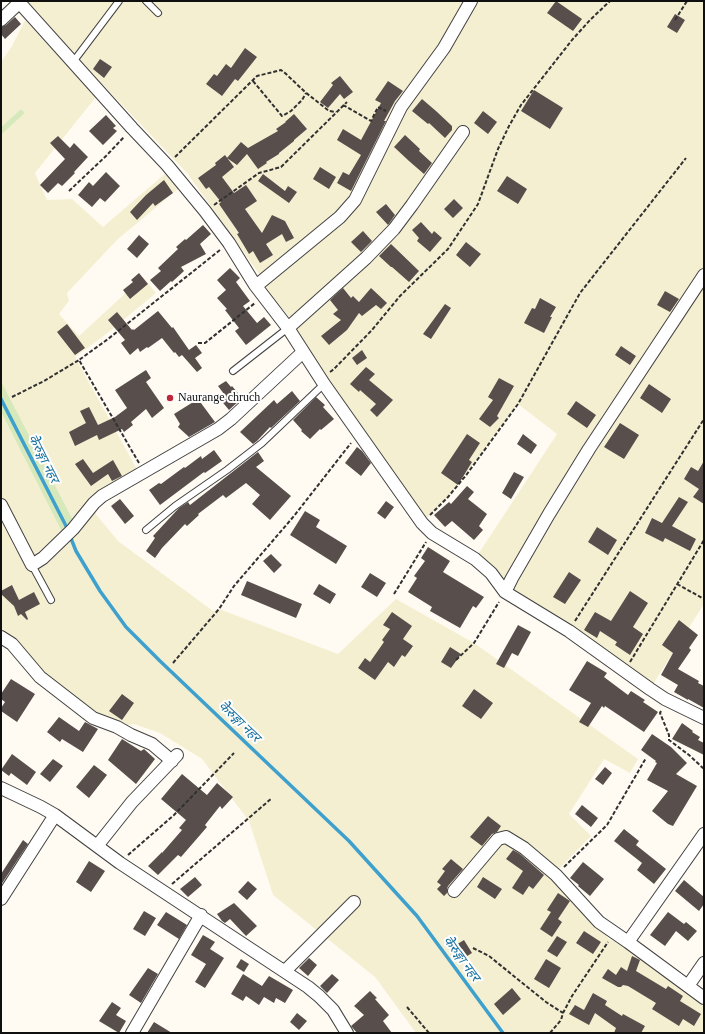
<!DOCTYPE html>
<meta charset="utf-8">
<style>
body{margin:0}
#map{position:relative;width:705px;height:1034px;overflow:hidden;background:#fffbf2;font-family:"Times New Roman",serif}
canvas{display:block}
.frame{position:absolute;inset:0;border:2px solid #0f0f0f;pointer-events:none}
</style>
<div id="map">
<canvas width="705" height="1034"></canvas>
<div class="frame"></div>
</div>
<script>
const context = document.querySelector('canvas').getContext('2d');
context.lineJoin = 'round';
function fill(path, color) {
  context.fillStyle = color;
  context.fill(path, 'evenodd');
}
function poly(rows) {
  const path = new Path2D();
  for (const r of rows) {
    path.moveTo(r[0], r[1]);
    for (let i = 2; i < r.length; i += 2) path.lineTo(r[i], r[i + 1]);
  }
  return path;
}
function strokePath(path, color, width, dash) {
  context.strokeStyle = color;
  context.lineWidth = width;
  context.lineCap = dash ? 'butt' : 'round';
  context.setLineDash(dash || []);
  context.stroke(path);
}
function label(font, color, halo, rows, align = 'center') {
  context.font = font + ' "Times New Roman","Noto Sans Devanagari",serif';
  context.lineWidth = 4;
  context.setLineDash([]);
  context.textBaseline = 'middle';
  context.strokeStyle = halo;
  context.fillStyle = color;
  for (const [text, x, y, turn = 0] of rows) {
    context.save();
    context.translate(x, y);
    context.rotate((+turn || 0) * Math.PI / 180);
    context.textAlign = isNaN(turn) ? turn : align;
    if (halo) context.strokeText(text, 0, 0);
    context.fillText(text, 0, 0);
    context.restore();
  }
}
const farmland = poly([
 [23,1,704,1,704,604,650,689,514,592,475,559,557,434,518,404,486,447,448,497,422,523,303,352,292,320,266,289,267,282,262,278,187,173],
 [25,20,96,97,35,173,47,200,72,199,103,227,167,172,179,188,117,240,67,293,69,301,59,314,79,336,143,277,156,293,105,335,75,357,139,473,74,522,1,381,1,135,25,113,21,109,1,127,1,62,12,46],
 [1,412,63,534,31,570,48,603,54,599,37,567,62,548,95,513,118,541,213,611,219,609,338,654,396,599,474,643,638,759,630,773,604,759,569,814,591,836,552,876,608,938,624,947,704,1004,704,1033,416,1033,375,977,273,895,249,821,202,759,160,733,134,724,117,727,49,683,1,631]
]);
const green = poly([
 [21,109,25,113,1,135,1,127],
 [1,381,74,522,63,534,1,412]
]);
const stream = poly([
 [1,399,64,522,68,530],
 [70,536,76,551,100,591,126,627,160,661,349,841,417,916,503,1033]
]);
const building = poly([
 [556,1,582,19,573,31,547,13],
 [675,14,685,20,677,33,667,27],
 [15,17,21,24,5,39,1,34,1,27,6,25],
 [245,48,257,57,238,81,235,79,222,96,206,84,214,74,217,76,226,64,231,68],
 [100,59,112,67,104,78,93,69],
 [340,76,353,92,344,99,340,94,328,108,320,102,333,85,331,83],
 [388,81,403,91,395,101,384,121,386,121,351,191,337,183,343,172,349,175,361,155,337,140,343,129,361,140,381,103,375,100],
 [534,90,563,108,550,129,521,111],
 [422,99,436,111,452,126,452,130,445,138,429,123,428,124,412,111],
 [483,111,497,122,488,134,474,123],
 [294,114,307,129,294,140,294,141,279,153,279,154,266,162,267,163,258,169,247,154,237,165,227,158,241,142,248,148,278,131,276,129,286,122,285,122],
 [106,115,116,126,113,128,117,131,103,145,89,131],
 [405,135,420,149,419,151,432,163,424,174,409,161,394,147],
 [58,136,70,148,74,143,88,157,74,172,75,173,62,186,58,183,48,193,40,185,65,159,50,143],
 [225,155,234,167,222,177,234,193,246,185,257,201,245,209,262,233,272,215,285,221,294,238,286,242,282,234,266,244,273,255,260,263,253,251,249,254,237,234,239,233,219,204,221,202,209,187,206,189,198,178,216,165,215,163],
 [320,167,336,177,329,189,313,179],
 [106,172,120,186,105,202,100,198,92,207,78,195,89,182,93,186],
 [263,174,285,191,288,186,297,192,289,203,258,181],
 [507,176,527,189,518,204,497,191],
 [164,180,173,193,155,206,153,203,137,220,130,212,146,195],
 [454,199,463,208,453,218,444,209],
 [386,204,395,215,388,225,376,212],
 [421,222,432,234,434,231,442,238,430,252,417,241,419,238,412,230],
 [203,225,211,234,200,244,206,254,181,267,184,271,172,282,171,281,160,291,150,280,161,271,158,268,178,249,176,247,185,239,186,240],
 [363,231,372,241,361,252,351,242],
 [139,235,149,244,137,258,127,249],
 [466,242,481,254,470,267,456,255],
 [391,244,419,271,409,282,392,267,391,267,379,256],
 [230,268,240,278,236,282,250,301,243,306,257,323,264,317,271,325,246,345,235,331,239,328,225,310,227,309,217,298,226,290,217,280],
 [139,273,148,284,130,299,123,290,133,282,131,280],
 [343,288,351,298,353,296,359,302,371,288,387,303,381,309,376,305,362,316,359,313,347,330,329,345,321,336,341,320,333,314,338,310,330,300],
 [665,291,679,299,670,312,657,305],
 [540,298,556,307,550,317,552,317,544,333,524,323,532,308,535,309],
 [445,304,451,308,431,339,423,334],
 [158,311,172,328,173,327,189,350,196,345,202,353,195,358,202,368,197,372,182,355,179,357,175,352,174,353,162,338,148,348,147,347,140,352,138,348,130,355,121,343,125,340,108,320,117,312,132,330,133,329,134,330],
 [67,324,85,348,75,355,57,332],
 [621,346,636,356,630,365,615,355],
 [362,350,367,358,357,365,352,358],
 [366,367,375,374,369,380,393,400,377,417,370,410,376,404,360,390,359,392,350,384],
 [146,370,151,378,146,382,164,408,152,418,146,409,131,422,133,425,124,432,122,429,99,440,97,435,75,446,69,432,86,423,80,411,89,407,98,425,115,417,127,408,115,390],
 [499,378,514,386,497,416,499,418,490,427,479,419,493,400,488,397],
 [226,381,231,387,232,386,242,398,229,410,219,398,224,394,218,386],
 [649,384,671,399,662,413,640,398],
 [292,391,300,401,271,428,270,427,257,441,253,444,240,432,274,400,277,404],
 [316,397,325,405,323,407,334,419,321,430,320,429,310,439,301,431,302,430,293,420],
 [198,399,215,422,189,437,178,427,180,424,174,414],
 [576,401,596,415,587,428,567,414],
 [620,423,639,435,624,459,604,447],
 [467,434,480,443,469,460,472,462,458,485,441,473],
 [523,434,537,445,531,454,517,444],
 [357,447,362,451,371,463,361,476,345,463],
 [214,450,222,461,205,473,204,472,160,505,149,490,159,483,161,484,184,467,185,468,201,456,202,459],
 [258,452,264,461,256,467,291,496,270,520,252,504,260,495,246,483,226,498,223,495,198,514,199,515,187,526,185,524,162,548,155,558,146,551,155,538,153,536,179,508,188,502,190,505],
 [83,459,93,473,113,460,122,476,112,481,108,474,91,486,75,464],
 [704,461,704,504,693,497,699,489,684,479,691,467,698,471],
 [514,472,524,477,511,499,502,493],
 [467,486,474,492,468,499,487,514,479,526,483,530,474,540,452,521,445,527,434,515,449,502,451,504],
 [679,497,688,502,672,526,696,539,690,551,665,538,663,542,645,533,652,518,662,523],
 [120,499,134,516,125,524,111,506],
 [386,501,394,507,385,519,377,513],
 [305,511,320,520,316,527,347,546,336,564,290,535],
 [597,527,617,540,608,555,588,542],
 [428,547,450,561,443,572,484,597,476,608,473,606,460,628,430,611,432,607,408,592,417,578,414,576,425,561,421,558],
 [271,554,282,565,274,573,263,561],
 [569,572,581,580,565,604,553,597],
 [370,573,386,583,377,597,361,587],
 [247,581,302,604,296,618,241,595],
 [319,584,336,594,330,604,313,594],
 [12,585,19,600,34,592,40,604,25,612,28,619,27,620,21,614,18,616,14,606,1,594,1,591],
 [630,591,648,603,633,627,643,634,630,655,615,645,617,642,600,631,597,638,584,630,595,612,611,621],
 [392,612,412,626,403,639,413,646,405,657,402,655,394,667,388,662,375,680,358,668,365,658,370,662,384,642,382,640,390,629,383,625],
 [679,620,698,635,689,648,691,650,678,669,699,681,698,683,704,686,704,708,688,699,688,700,674,692,678,685,661,675,673,653,662,645],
 [518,625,531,632,518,656,512,653,504,668,496,664],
 [450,647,461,654,451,668,441,662],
 [587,661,607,673,604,677,628,695,631,691,645,700,643,702,658,712,644,732,605,706,604,708,602,706,588,727,579,722,591,703,569,690],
 [11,679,35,694,17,722,1,711,1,708,5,702,1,699,1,694],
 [474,689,493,703,481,719,462,706],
 [122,694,134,703,122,720,109,711],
 [59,717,79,731,85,722,98,729,83,752,62,739,60,742,47,732],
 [682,723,693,731,692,732,700,737,698,740,704,743,704,755,672,739],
 [652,734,671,747,687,763,676,774,697,786,673,826,668,824,652,811,668,791,647,780,657,763,655,762,656,761,641,750],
 [122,739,141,751,144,749,155,759,136,784,108,760],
 [12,754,36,772,27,785,11,773,9,776,1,770],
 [53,759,63,766,50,782,40,774],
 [94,765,107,775,89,798,76,787],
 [605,767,612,773,603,785,595,779],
 [182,774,207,795,217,783,233,797,222,809,220,806,205,825,207,827,181,857,178,855,158,875,148,866,162,852,162,853,182,830,179,828,186,820,161,799],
 [582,805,598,818,591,827,575,814],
 [488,816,501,826,497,832,492,834,482,846,470,837],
 [624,829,639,841,636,845,666,869,654,884,637,870,642,863,614,841],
 [23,840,28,844,1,885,1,874],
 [513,850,520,854,544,875,533,889,529,886,523,895,512,888,523,871,506,859],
 [451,859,463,869,448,886,447,889,447,893,444,896,437,889,441,885,437,882,445,871,442,869],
 [89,861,105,871,91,892,76,882],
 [583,862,604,879,590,896,578,886,579,885,570,878],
 [195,877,202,885,188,897,180,889],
 [483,877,502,889,495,899,477,887],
 [684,880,704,897,704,904,699,911,675,891],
 [248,881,257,889,247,900,238,892],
 [558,893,570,901,558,919,562,922,552,937,540,929,551,912,547,910],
 [234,903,257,926,246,936,230,919,225,923,222,921,217,914],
 [144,911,156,918,145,936,133,929],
 [166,912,187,925,179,939,157,925],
 [668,912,684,924,686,922,697,931,688,941,676,931,665,946,650,935],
 [584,931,601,942,593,954,576,943],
 [203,935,215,942,210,949,224,958,205,988,195,982,206,964,191,955],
 [557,936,567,942,557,957,547,951],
 [464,940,472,953,459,961,451,948],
 [632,956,640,960,636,971,666,989,668,986,683,996,680,1001,701,1014,694,1026,683,1019,679,1026,652,1009,656,1003,628,986,623,985,621,987,618,987,602,978,608,969,616,975,621,967,627,971],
 [309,958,317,965,308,976,299,968],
 [241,959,249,964,244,972,236,967],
 [546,959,561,968,549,988,534,979],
 [148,968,158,974,141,1003,129,995],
 [243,974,262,986,269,976,293,990,285,1003,276,998,274,1003,264,997,259,1005,246,996,243,1001,231,994],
 [332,974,339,980,327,993,320,986],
 [512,988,521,999,503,1015,494,1004],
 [370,991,377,998,375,999,389,1015,383,1021,392,1033,357,1033,351,1026,364,1015,354,1006],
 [593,993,607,1001,605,1005,622,1016,623,1014,645,1026,641,1033,614,1033,616,1028,595,1013,589,1025,569,1014,575,1005,584,1010],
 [112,1002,121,1008,116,1015,126,1021,119,1033,99,1021],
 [297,1013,307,1021,299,1030,290,1022],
 [154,1022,172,1033,147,1033]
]);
const path = poly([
 [675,20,687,1],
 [253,81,282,116,291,111,302,100,306,93],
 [343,105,371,121,378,107,386,111],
 [175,157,257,76,281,70,285,73,305,92,329,111,336,112],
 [69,191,106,156,124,137],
 [214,205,259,173,281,167,347,102],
 [198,343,205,343,255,303],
 [330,372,334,369,372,330,400,296,448,249,478,204,498,149,509,126,521,105,572,40,590,20,610,1],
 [12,397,44,381,79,360],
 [139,463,79,360,108,339,220,250],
 [430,515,448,497,467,474,518,404,580,293,686,158],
 [677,584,704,599],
 [394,594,426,542],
 [575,621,704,419],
 [456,660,474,643,499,602],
 [630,662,704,540],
 [173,663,219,609,234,586,294,516,351,443],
 [661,711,660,713,669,735,669,740,689,755,704,769],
 [128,855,174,815,234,753],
 [564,867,607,825,646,758],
 [172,884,272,798],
 [473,948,489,956,546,1002,563,1013],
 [407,1007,429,1033],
 [550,1033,561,1020,563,1013,572,996,608,942]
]);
const lane = poly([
 [146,1,158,13],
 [73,62,119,1],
 [233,371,288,328],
 [146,530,175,506,227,470,262,443,324,384],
 [32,565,51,600]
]);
const street = poly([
 [18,1,132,128,167,165,205,211,229,243,255,285,288,328,324,384,422,523,432,533,475,559,491,573,505,592,569,631,650,689,665,699,704,718],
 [1,20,19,3],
 [256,286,340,217,355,200,401,107,444,48,471,1],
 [288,328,366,258,394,229,412,205,463,132],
 [1,505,32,565,43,558,73,529,94,503,102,496,218,429,231,419,303,352],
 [505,592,512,578,549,514,589,449,704,275],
 [1,637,12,644,40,677,93,718,117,727,131,735,152,744,172,761],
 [1,788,41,807,55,815,120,863,308,987,319,996,333,1010,347,1033],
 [704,834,628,942,704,998],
 [97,846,132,802,177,755],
 [454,891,498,839,506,837,524,848,556,875,599,922,628,942],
 [1,899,55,815],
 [285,971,354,902],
 [688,986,704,963],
 [132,1033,201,915]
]);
const markers = [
 [170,398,4,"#bf283c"]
];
const poiNames = [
 ["Naurange chruch",178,398]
];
const waterNames = [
 ["केेरुङ्गा नहर",43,459,63],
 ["केेरुङ्गा नहर",239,722,44],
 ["केेरुङ्गा नहर",461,959,54]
];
fill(farmland, '#f5efd2');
fill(green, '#d7e9bb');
strokePath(stream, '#3ea0cc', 3.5);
fill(building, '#584f4c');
strokePath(lane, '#424242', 8);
strokePath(street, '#424242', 14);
strokePath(path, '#313131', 2, [4, 2]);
strokePath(lane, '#fff', 6);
strokePath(street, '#fff', 12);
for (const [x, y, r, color] of markers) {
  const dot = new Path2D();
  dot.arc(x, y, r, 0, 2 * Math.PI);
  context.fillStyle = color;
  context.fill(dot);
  strokePath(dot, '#fff', 1.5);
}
label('12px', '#0f0f0f', '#fff', poiNames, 'left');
label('italic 13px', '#1971a1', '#fff', waterNames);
</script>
